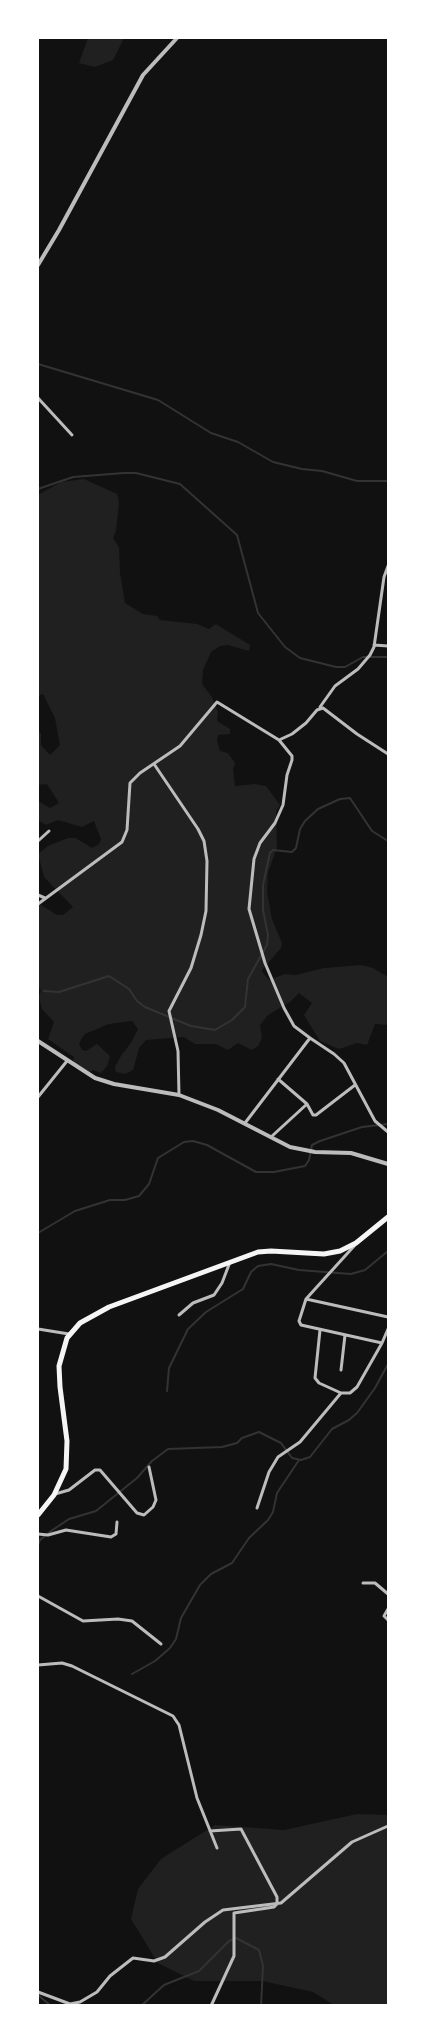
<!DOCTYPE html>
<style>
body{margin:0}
#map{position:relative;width:426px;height:2043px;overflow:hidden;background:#111;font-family:Commissioner,sans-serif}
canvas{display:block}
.frame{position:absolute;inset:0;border:39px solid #fff;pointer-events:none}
</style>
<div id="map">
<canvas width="426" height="2043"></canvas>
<div class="frame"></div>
</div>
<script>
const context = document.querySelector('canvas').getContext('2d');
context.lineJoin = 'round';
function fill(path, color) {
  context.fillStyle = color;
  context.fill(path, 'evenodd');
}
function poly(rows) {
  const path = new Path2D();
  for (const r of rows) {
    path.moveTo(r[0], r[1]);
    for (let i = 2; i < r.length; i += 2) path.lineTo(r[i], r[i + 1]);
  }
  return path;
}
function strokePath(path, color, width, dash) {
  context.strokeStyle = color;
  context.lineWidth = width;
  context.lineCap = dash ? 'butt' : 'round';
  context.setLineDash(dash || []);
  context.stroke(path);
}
const green = poly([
 [88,38,124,38,113,60,95,67,79,63],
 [84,479,117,494,119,502,116,531,113,538,119,547,120,573,125,603,143,614,157,616,160,620,197,624,209,629,216,624,250,645,249,651,228,645,220,646,211,652,203,670,202,684,212,697,218,712,217,721,230,729,230,734,218,735,217,741,220,751,228,753,235,763,233,770,235,786,255,784,266,786,280,805,276,811,277,848,268,872,267,892,272,919,282,943,281,948,262,970,263,973,269,980,285,974,296,975,324,968,361,965,373,968,388,977,388,1025,375,1024,367,1045,357,1043,339,1049,320,1041,304,1015,312,1003,299,993,290,1002,268,1015,260,1025,262,1038,258,1046,252,1050,238,1043,228,1050,216,1044,195,1044,184,1037,146,1040,139,1048,133,1070,125,1074,116,1072,115,1067,122,1054,131,1043,138,1029,132,1021,109,1024,85,1034,82,1038,79,1044,82,1050,86,1051,97,1044,110,1056,107,1066,101,1073,93,1070,89,1073,73,1063,74,1057,48,1039,54,1022,42,1009,39,997,41,990,38,987,38,903,57,915,63,915,73,907,44,877,38,854,48,846,68,838,76,838,92,848,99,844,101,839,94,821,82,827,58,820,46,825,38,820,38,801,50,808,59,803,47,784,38,785,38,729,41,734,41,745,50,755,60,745,55,718,43,694,38,696,38,495,61,482],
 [357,1814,388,1815,388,2005,334,2005,313,1992,262,1981,194,1981,158,1963,131,1919,138,1889,161,1859,215,1825,284,1830]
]);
const stream = poly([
 [38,364,158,400,211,433,238,442,273,462,302,469,322,471,357,481,388,481],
 [38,489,73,477,124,473,136,473,180,484,237,535,258,613,285,647,300,658,336,667,345,667,363,657,388,657],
 [44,991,59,992,109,976,129,989,137,1001,145,1007,191,1026,215,1030,232,1020,245,1007,248,979,267,945,268,935,263,910,263,885,270,853,273,850,292,852,296,848,300,829,305,821,318,809,340,799,350,798,372,831,388,841],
 [38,1233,75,1211,110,1200,125,1200,139,1196,149,1184,158,1158,184,1142,193,1141,207,1145,256,1172,274,1172,305,1166,309,1160,312,1145,320,1141,362,1127,388,1124],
 [167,1391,169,1368,188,1329,206,1312,243,1289,251,1272,258,1266,271,1264,299,1270,351,1274,365,1270,388,1251],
 [38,1545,40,1540,51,1531,69,1519,96,1511,137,1478,152,1461,168,1449,222,1447,237,1443,242,1438,259,1432,281,1443,292,1458,301,1460,310,1457,332,1429,349,1420,357,1413,375,1388,388,1364],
 [132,1674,155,1661,170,1648,176,1639,181,1618,200,1585,211,1574,232,1563,249,1538,268,1520,273,1512,277,1493,299,1460],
 [38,1995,51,2006],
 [141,2006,164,1985,199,1971,229,1941,236,1938,259,1950,263,1966,261,2006]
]);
const minor = poly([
 [38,398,72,435],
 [374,645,388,646],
 [320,707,335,686,358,669,370,655,374,647,384,577,388,566],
 [279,740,292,756,292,760,287,775,283,805,275,823,260,843,254,859,249,909,265,963,284,1008,294,1026,310,1038],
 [154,764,198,829,204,841,207,861,206,911,201,935,191,968,169,1011,178,1051,179,1095],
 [38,841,49,831],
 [38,895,45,898],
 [38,904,122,842,127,830,130,783,140,773,180,746,217,702,279,740,292,734,306,723,317,710,323,708,357,734,388,754],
 [278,1079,307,1104],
 [38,1097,67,1061],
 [245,1123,310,1038,334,1054,344,1063,375,1121,388,1132],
 [271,1137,307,1104,313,1115,316,1115,355,1085],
 [355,1245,306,1299,299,1321,301,1325,382,1343,388,1329],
 [306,1299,388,1317],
 [179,1315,193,1303,214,1295,222,1283,230,1262],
 [38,1329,69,1334],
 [341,1370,345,1335],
 [341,1393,350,1393,357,1387,382,1343],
 [55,1494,69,1490,95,1470,100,1470,137,1513,144,1515,153,1507,156,1500,149,1467],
 [257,1508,269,1472,278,1457,300,1442,341,1393,319,1383,315,1378,320,1330],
 [38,1534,48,1535,66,1530,111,1537,116,1534,117,1522],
 [363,1583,375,1583,388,1594],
 [38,1596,83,1621,118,1619,132,1621,161,1644],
 [388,1609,384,1616,388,1620],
 [38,1665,62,1663,72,1666,173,1716,179,1725,197,1798,217,1848],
 [210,1831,241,1829,277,1897,277,1904,274,1907,234,1913,234,1956,211,2006],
 [38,1992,70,2004,80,2002,97,1992,110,1976,133,1958,154,1961,165,1957,205,1922,223,1910,281,1903,352,1842,388,1826]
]);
const tertiary = poly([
 [38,265,59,230,143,75,177,38],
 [38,1041,95,1078,114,1084,179,1095,218,1110,290,1147,315,1152,351,1153,388,1164]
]);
const primary = poly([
 [38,1515,54,1495,66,1469,67,1441,60,1387,59,1366,67,1338,80,1323,109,1307,258,1252,271,1251,324,1254,340,1251,356,1243,388,1217]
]);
fill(green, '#202020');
strokePath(stream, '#333', 2);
strokePath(minor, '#bcbcbc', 3);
strokePath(tertiary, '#bcbcbc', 4);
strokePath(primary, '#f5f5f5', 5);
</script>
